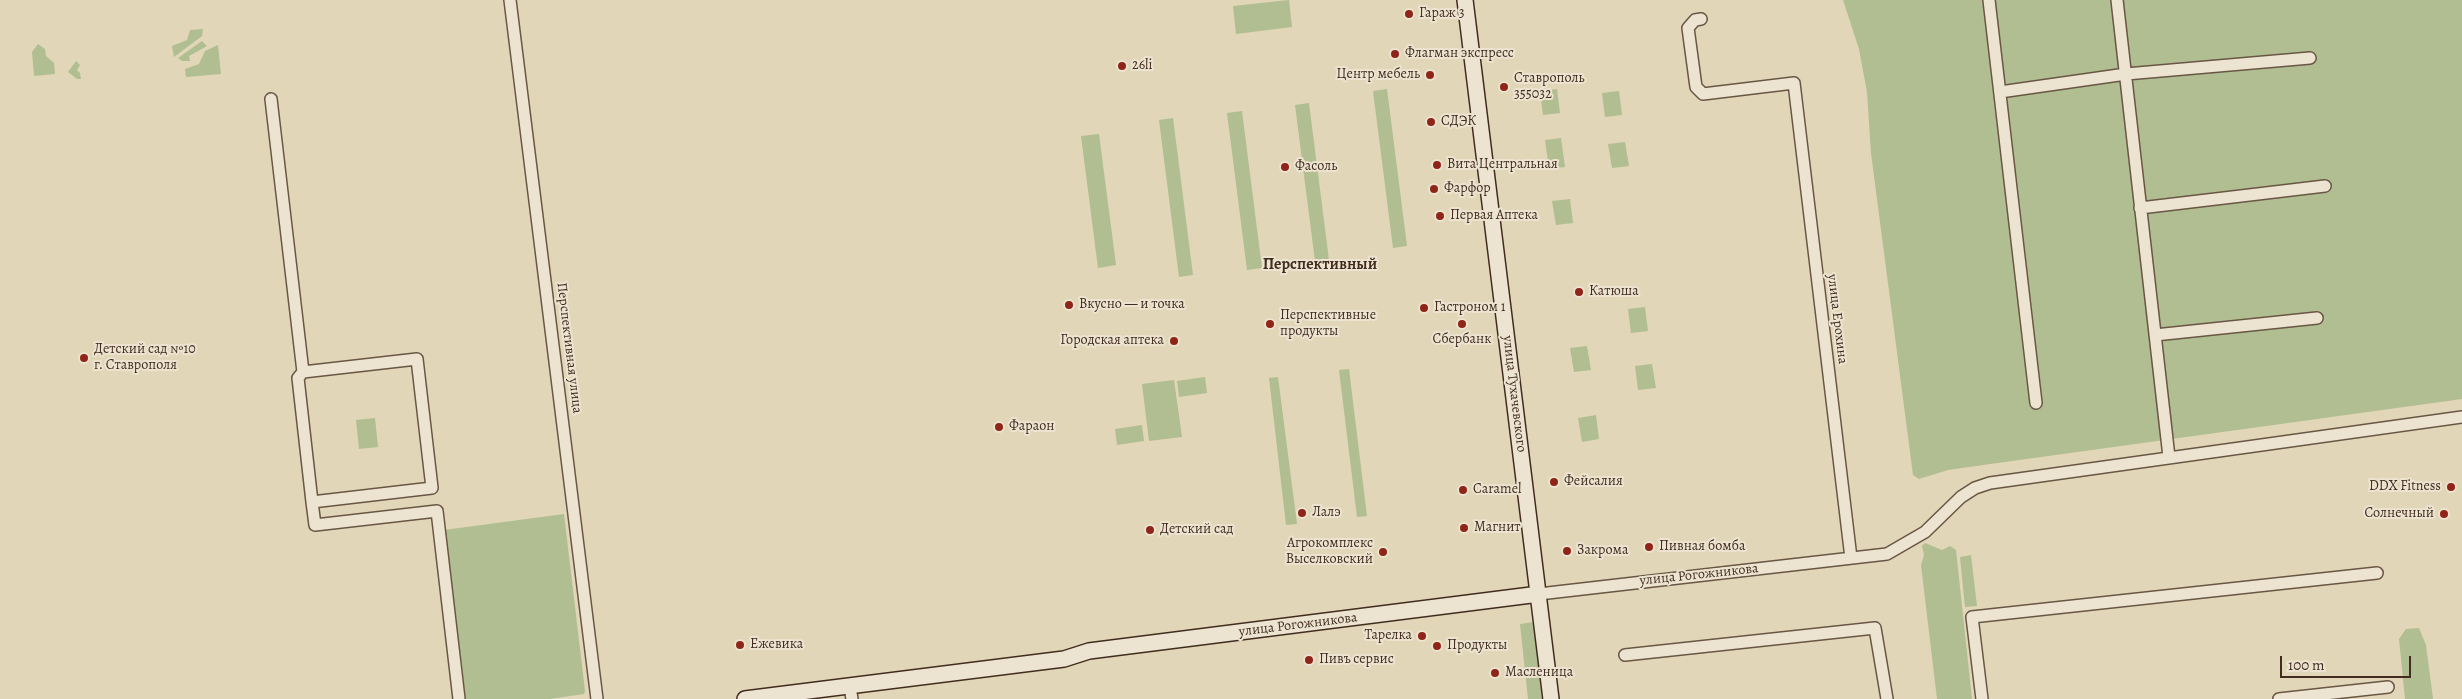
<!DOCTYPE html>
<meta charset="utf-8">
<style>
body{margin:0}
#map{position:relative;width:2462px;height:699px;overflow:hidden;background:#e1d6b7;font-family:Alegreya,serif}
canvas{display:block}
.scale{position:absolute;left:2280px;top:656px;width:131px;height:22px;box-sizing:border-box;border:2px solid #412c1f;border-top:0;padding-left:6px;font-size:15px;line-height:18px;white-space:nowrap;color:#412c1f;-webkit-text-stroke:4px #ece4d0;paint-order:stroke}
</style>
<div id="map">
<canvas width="2462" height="699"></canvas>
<div class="scale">100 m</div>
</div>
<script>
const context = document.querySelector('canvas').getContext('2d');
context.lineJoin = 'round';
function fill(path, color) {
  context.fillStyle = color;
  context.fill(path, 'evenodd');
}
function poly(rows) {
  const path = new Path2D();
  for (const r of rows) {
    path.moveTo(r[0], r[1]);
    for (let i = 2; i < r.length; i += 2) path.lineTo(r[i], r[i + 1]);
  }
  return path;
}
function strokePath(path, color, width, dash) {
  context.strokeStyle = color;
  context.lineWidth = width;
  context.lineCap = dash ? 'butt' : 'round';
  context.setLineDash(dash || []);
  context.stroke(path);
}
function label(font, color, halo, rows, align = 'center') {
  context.font = font + ' Alegreya,serif';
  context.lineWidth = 4;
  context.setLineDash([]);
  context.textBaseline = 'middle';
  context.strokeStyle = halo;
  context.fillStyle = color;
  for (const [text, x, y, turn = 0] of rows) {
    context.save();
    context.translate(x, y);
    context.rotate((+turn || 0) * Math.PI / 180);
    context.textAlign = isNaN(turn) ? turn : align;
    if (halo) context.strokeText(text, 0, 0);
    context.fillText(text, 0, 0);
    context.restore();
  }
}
const green = poly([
 [1289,0,1292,27,1236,34,1233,6],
 [1843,0,2462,0,2462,399,1983,465,1948,470,1919,479,1913,475,1871,153,1867,92,1859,49],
 [203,29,202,36,174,57,172,46,187,40,190,30],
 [202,41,207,46,189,56,190,61,182,61,178,58],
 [38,44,45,49,46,56,54,63,55,74,34,76,32,52],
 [218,45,221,74,186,77,185,69,199,64,205,51],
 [76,61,80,65,77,70,80,73,81,79,77,79,68,72],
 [1387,89,1407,246,1393,248,1373,91],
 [1557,89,1560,113,1543,115,1540,91],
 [1619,91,1622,115,1605,117,1602,93],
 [1309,103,1329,260,1315,261,1295,105],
 [1242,111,1262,268,1247,270,1227,113],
 [1173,118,1193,275,1179,277,1159,120],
 [1099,134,1116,265,1098,268,1081,136],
 [1561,138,1565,167,1549,169,1545,140],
 [1625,142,1629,166,1612,168,1608,144],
 [1570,199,1573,223,1556,225,1552,201],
 [1645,307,1648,331,1631,333,1628,309],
 [1587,346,1591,370,1574,372,1570,348],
 [1652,364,1656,388,1638,390,1635,366],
 [1349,369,1367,516,1357,517,1339,370],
 [1205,377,1207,393,1179,397,1177,381],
 [1278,377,1297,524,1286,525,1269,378],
 [1174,380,1182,437,1149,441,1142,384],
 [1596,415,1599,439,1582,442,1578,418],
 [375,418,378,447,359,449,356,420],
 [1142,425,1144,441,1117,445,1115,429],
 [564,514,585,691,584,694,550,699,464,699,444,530],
 [1925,543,1942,550,1950,546,1956,550,1972,699,1937,699,1921,565,1924,555,1922,546],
 [1971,555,1977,606,1965,607,1960,557],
 [1534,622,1542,699,1528,699,1520,624],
 [2419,628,2426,645,2433,699,2405,699,2399,639,2406,629]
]);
const street = poly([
 [510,0,597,699],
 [1989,0,2036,403],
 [2117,0,2169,457],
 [1701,19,1695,20,1688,28,1696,87,1703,94,1794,83,1851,558],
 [2000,92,2126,74,2310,58],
 [271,99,303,372],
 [2140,208,2325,186],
 [2155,335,2317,318],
 [312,502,432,488,417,359,303,372,298,378,312,502,315,525,437,511,459,699],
 [1539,594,1887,554,1925,532,1961,497,1975,488,1990,483,2462,417],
 [1625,655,1875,628,1887,699],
 [850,687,852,699],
 [1982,699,1972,617,2377,573],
 [2279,699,2388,687]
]);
const secondary = poly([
 [1465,0,1551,699],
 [745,699,1064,659,1089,651,1539,594]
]);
const markers = [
 [1409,14,5,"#8f2418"],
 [1395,54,5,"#8f2418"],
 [1122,66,5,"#8f2418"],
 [1430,75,5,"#8f2418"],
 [1504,87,5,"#8f2418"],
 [1431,122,5,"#8f2418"],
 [1437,165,5,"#8f2418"],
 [1285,167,5,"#8f2418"],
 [1434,189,5,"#8f2418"],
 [1440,216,5,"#8f2418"],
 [1579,292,5,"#8f2418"],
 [1069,305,5,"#8f2418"],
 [1424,308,5,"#8f2418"],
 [1270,324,5,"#8f2418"],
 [1462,324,5,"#8f2418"],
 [1174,341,5,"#8f2418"],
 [84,358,5,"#8f2418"],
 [999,427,5,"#8f2418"],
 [1554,482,5,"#8f2418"],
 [2451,487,5,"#8f2418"],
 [1463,490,5,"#8f2418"],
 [1302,513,5,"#8f2418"],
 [2444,514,5,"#8f2418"],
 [1464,528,5,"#8f2418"],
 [1150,530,5,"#8f2418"],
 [1649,547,5,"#8f2418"],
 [1567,551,5,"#8f2418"],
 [1383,552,5,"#8f2418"],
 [1422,636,5,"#8f2418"],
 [740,645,5,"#8f2418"],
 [1437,646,5,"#8f2418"],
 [1309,660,5,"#8f2418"],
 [1495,673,5,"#8f2418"]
];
const poiNames = [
 ["Гараж 3",1419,14],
 ["Флагман экспресс",1405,54],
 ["26li",1132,66],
 ["Центр мебель",1420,75,"right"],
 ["Ставрополь",1514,79],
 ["355032",1514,95],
 ["СДЭК",1441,122],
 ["Вита Центральная",1447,165],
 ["Фасоль",1295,167],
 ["Фарфор",1444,189],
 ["Первая Аптека",1450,216],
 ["Катюша",1589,292],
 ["Вкусно — и точка",1079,305],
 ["Гастроном 1",1434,308],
 ["Перспективные",1280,316],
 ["продукты",1280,332],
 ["Сбербанк",1462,340,"center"],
 ["Городская аптека",1164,341,"right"],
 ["Детский сад №10",94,350],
 ["г. Ставрополя",94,366],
 ["Фараон",1009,427],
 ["Фейсалия",1564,482],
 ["DDX Fitness",2441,487,"right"],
 ["Caramel",1473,490],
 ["Лалэ",1312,513],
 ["Солнечный",2434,514,"right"],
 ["Магнит",1474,528],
 ["Детский сад",1160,530],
 ["Агрокомплекс",1373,544,"right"],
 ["Выселковский",1373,560,"right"],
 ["Пивная бомба",1659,547],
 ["Закрома",1577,551],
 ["Тарелка",1412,636,"right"],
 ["Ежевика",750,645],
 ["Продукты",1447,646],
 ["Пивъ сервис",1319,660],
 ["Масленица",1505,673]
];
const streetNames = [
 ["улица Ерохина",1837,319,83],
 ["Перспективная улица",569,348,83],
 ["улица Тухачевского",1514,394,83],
 ["улица Рогожникова",1699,575,-6],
 ["улица Рогожникова",1298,625,-7]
];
const quarterNames = [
 ["Перспективный",1320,265]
];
fill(green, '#b0be91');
strokePath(street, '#695645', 14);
strokePath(secondary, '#412c1f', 18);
strokePath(street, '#ece4d0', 11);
strokePath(secondary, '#ece4d0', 15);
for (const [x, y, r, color] of markers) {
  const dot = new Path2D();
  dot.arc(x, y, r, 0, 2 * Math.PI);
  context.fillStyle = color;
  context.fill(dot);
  strokePath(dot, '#ece4d0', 2);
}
label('14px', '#412c1f', '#ece4d0', poiNames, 'left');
label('14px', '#412c1f', '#ece4d0', streetNames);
label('bold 16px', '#412c1f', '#ece4d0', quarterNames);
</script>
